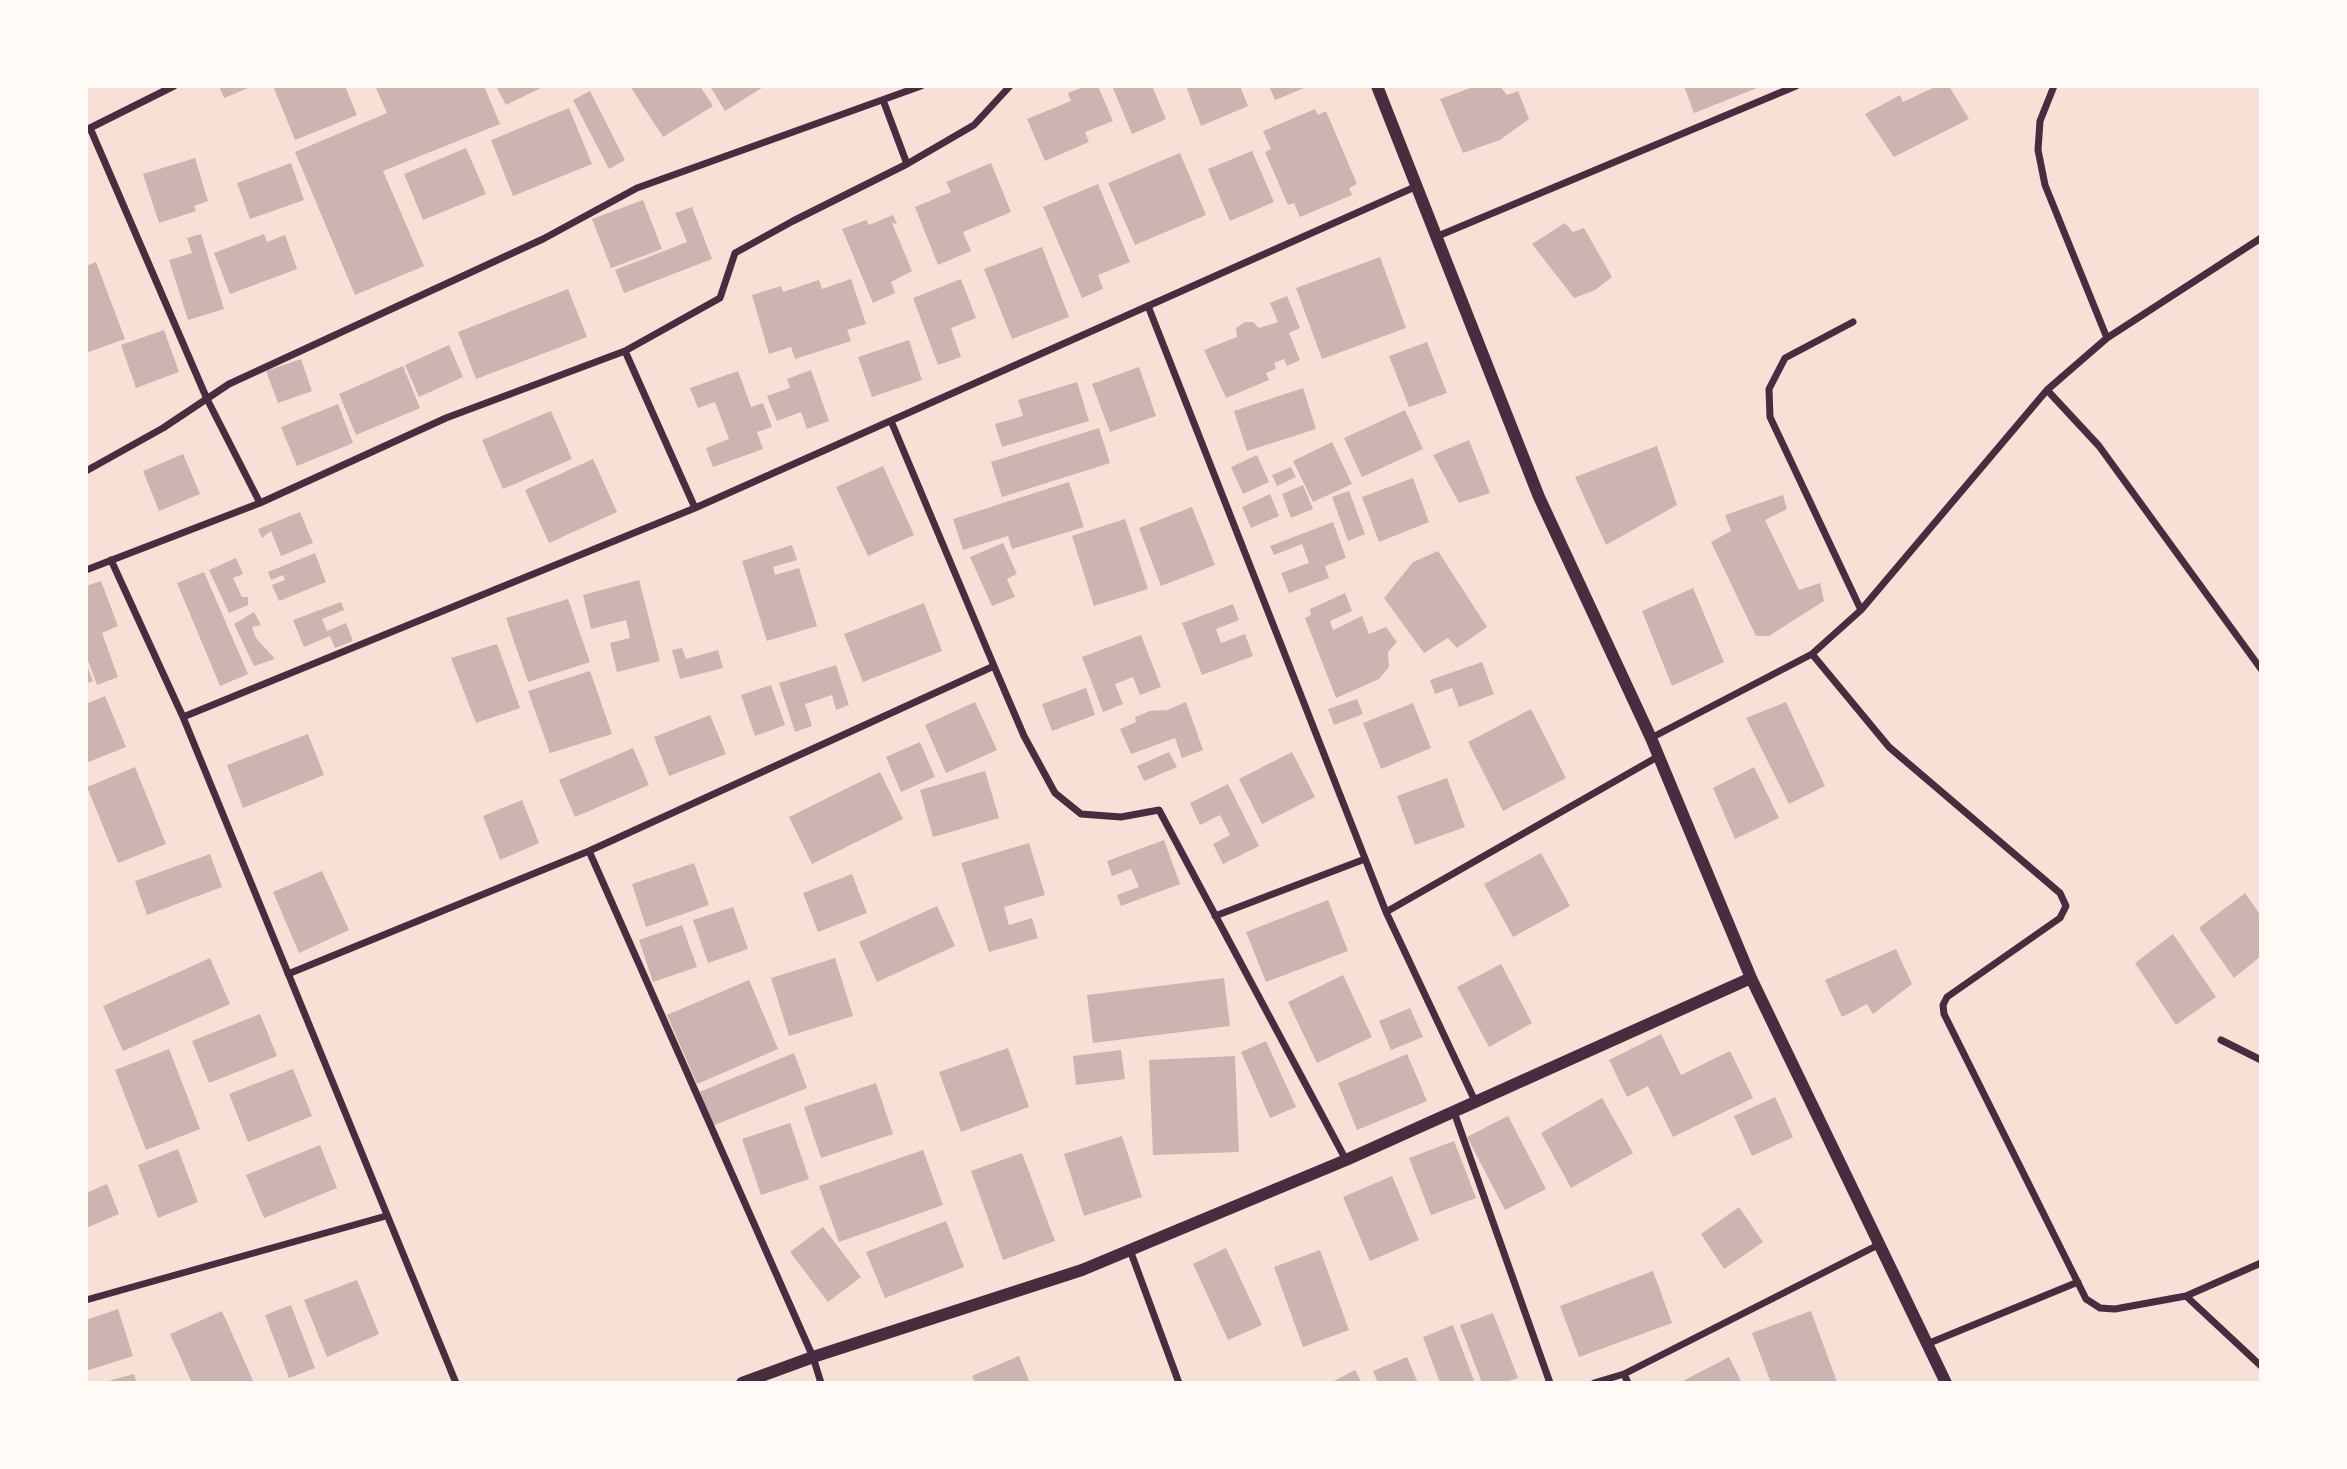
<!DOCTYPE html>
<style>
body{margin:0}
#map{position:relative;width:2347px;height:1469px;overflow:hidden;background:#f7e1d7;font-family:"Archivo Narrow",sans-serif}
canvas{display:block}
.frame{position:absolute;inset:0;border:88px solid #fffaf5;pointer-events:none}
</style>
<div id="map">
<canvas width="2347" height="1469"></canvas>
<div class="frame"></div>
</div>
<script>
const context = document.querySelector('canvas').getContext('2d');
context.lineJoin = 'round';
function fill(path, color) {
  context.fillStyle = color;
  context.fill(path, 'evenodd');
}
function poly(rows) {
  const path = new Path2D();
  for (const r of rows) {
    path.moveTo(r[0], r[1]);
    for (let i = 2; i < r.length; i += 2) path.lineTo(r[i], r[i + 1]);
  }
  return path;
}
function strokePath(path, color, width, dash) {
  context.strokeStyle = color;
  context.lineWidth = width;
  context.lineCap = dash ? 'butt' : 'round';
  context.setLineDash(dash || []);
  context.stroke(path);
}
const building = poly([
 [219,86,253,86,224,98],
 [273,86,345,86,357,115,295,140],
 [375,86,484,86,500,124,383,171,424,266,355,295,295,152,387,113],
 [496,86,545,86,506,105],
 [630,86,700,86,713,106,663,137],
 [710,86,765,86,725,111],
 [1086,86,1098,86,1113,121,1085,132,1089,142,1045,161,1027,119,1071,101,1068,93],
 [1112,86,1152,86,1166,119,1132,134],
 [1186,86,1240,86,1248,106,1201,126],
 [1269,86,1309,86,1275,100],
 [1476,86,1500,86,1507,95,1518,91,1529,119,1500,140,1463,153,1440,99],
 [1684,86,1762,86,1694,113],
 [1937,86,1949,86,1969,119,1894,157,1865,114,1900,95,1903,102],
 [590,91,625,160,609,169,573,100],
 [569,108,592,164,513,196,491,140],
 [1315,109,1318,115,1326,111,1357,184,1349,188,1352,195,1300,217,1294,203,1288,205,1265,152,1271,149,1263,131],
 [466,148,486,194,423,220,404,174],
 [1252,151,1274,202,1230,221,1208,169],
 [1180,153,1206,215,1135,245,1108,183],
 [195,158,208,201,194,206,196,211,159,223,143,174],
 [291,163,304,200,250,219,237,183],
 [991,163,1011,212,963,232,971,251,938,265,915,207,951,192,946,182],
 [1098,184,1130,262,1098,275,1103,289,1082,298,1043,207],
 [643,200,662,249,611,268,592,219],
 [692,207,712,259,624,293,615,270,687,242,675,213],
 [893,215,897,224,892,223,912,271,891,282,895,293,873,303,842,229,866,220,869,225],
 [1565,223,1573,232,1584,228,1612,277,1595,290,1574,298,1532,244],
 [201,234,224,309,188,320,169,260,192,253,187,238],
 [264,234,267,242,285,235,297,269,230,294,214,253],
 [1042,247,1069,317,1012,339,984,269],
 [1380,257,1406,328,1322,359,1296,288],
 [96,262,125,339,86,353,86,266],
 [851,279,866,324,847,330,851,341,795,359,791,347,769,354,752,295,781,286,783,292,819,280,822,289],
 [961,279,976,318,951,328,961,357,938,365,913,298],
 [568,289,587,337,476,379,458,332],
 [1287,296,1300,328,1289,333,1300,360,1287,366,1284,359,1274,363,1276,369,1266,373,1269,380,1226,398,1204,350,1237,337,1236,328,1245,322,1253,322,1259,328,1278,322,1270,303],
 [164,330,179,372,136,388,121,345],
 [909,340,922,380,872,397,858,357],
 [1427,342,1447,393,1409,407,1389,356],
 [449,345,463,377,419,397,405,365],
 [301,359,312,391,278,403,266,371],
 [403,366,420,408,356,435,339,394],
 [1139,367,1156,416,1110,432,1092,384],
 [811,370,829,421,807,429,801,412,777,421,767,396,790,388,787,379],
 [738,371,751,407,763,403,772,427,757,432,763,449,713,467,706,448,729,439,715,402,698,408,690,388],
 [1077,382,1089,421,1002,447,995,424,1023,416,1018,400],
 [1303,388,1316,429,1247,451,1234,411],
 [338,404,353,443,297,466,281,427],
 [1405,410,1423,449,1362,477,1344,438],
 [551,411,572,459,503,489,482,440],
 [1099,428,1110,463,1002,497,991,462],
 [1469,440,1490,493,1459,503,1433,455],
 [1332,442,1352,484,1313,502,1293,461],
 [1657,446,1677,505,1606,545,1575,477],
 [183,454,200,494,159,511,143,471],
 [1257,455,1269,482,1243,494,1231,467],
 [593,459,617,512,549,543,525,490],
 [883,466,914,535,868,556,836,487],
 [1291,467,1296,477,1277,486,1272,475],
 [1413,478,1429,522,1379,542,1362,497],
 [1069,482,1084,527,1012,549,1008,536,963,550,953,519],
 [1303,485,1313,509,1291,518,1282,494],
 [1349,491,1365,534,1348,541,1332,497],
 [1270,494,1279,516,1251,528,1242,507],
 [1783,495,1787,509,1765,520,1799,590,1820,583,1824,601,1769,636,1756,636,1711,542,1731,531,1725,515],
 [1192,507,1215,565,1161,586,1139,528],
 [300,512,313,543,281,556,271,531,262,538,258,529],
 [1125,519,1148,589,1094,606,1072,536],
 [1333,522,1346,558,1325,566,1329,578,1289,593,1281,573,1309,563,1302,544,1274,555,1270,546],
 [1003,543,1017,574,1007,579,1015,597,992,606,970,557],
 [792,545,797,560,773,567,775,575,799,568,817,626,767,641,742,561],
 [1438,551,1487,627,1457,648,1448,638,1424,653,1384,598,1413,562],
 [315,553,326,582,279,601,272,585,285,580,283,575,271,580,268,572],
 [236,558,243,574,233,578,242,597,248,597,248,605,229,613,209,570],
 [204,572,248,674,220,686,177,583],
 [639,580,660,661,617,672,610,643,630,638,626,620,591,629,583,595],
 [101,581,118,626,102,633,118,677,97,685,86,655,86,586],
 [1693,588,1724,662,1672,686,1642,611],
 [1345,593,1352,611,1330,621,1333,630,1362,616,1369,634,1386,627,1397,642,1388,652,1389,667,1379,679,1336,698,1305,618,1311,615,1310,609],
 [568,599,590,662,528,682,506,618],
 [341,602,344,610,322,619,327,631,346,623,353,641,335,648,330,636,304,647,293,620],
 [924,603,942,651,863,682,844,634],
 [1233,604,1239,620,1216,629,1221,643,1245,634,1253,656,1202,675,1182,623],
 [254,612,261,625,252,627,256,638,275,659,254,666,234,624],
 [1141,635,1161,687,1140,695,1133,677,1115,684,1123,704,1103,712,1082,657],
 [497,644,520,708,476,723,451,658],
 [682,648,686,659,718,650,723,668,680,679,672,650],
 [86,662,93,681,86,684],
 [1482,662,1494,694,1459,707,1452,688,1435,694,1430,680],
 [836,665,849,705,836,710,832,695,805,704,812,726,795,732,779,683],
 [590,671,612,734,550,753,528,691],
 [771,685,785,725,755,736,741,695],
 [1086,688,1095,715,1052,731,1042,704],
 [105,696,126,747,86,763,86,704],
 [1357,699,1363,714,1334,725,1328,709],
 [975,702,997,750,946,773,925,725],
 [1186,702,1203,750,1182,758,1175,738,1131,754,1120,729,1136,722,1135,717,1150,711,1167,710],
 [1786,702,1825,786,1789,804,1746,718],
 [1413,703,1431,748,1381,769,1363,723],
 [1531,709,1566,778,1503,811,1468,742],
 [710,715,726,754,669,776,654,737],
 [308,734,324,775,243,808,227,765],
 [920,742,935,777,901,792,886,757],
 [633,748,649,785,575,817,559,780],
 [1169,752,1177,767,1144,781,1137,766],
 [1292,752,1315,797,1262,824,1239,779],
 [135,767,166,844,118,863,87,787],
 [1754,767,1779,818,1735,839,1713,788],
 [985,771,999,818,933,837,920,790],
 [880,772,903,819,812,864,789,817],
 [1447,778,1465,827,1415,845,1397,796],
 [1228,784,1259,846,1223,864,1213,844,1230,835,1220,815,1200,825,1190,803],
 [522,800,539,843,500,860,483,816],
 [1164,840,1180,884,1121,906,1117,895,1139,887,1131,869,1112,876,1107,861],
 [1029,843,1045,895,1004,907,1009,925,1032,918,1038,938,989,952,961,863],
 [1541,853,1570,906,1513,937,1484,884],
 [210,854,222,887,147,915,135,881],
 [694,863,709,905,646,927,632,884],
 [322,871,349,930,299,953,273,892],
 [852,874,867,913,818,932,803,893],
 [2245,893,2261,916,2261,956,2234,978,2199,928],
 [1328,900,1348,951,1266,982,1246,932],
 [937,906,955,946,877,982,859,942],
 [733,907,748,949,708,963,693,920],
 [682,925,697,967,653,982,639,940],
 [2173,934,2216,997,2176,1025,2135,963],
 [1896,949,1912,984,1873,1014,1867,1004,1842,1017,1825,980],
 [210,958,230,1004,123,1051,103,1006],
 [835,958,853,1016,789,1036,771,978],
 [1501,964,1532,1023,1489,1047,1457,987],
 [1343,975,1372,1037,1317,1063,1288,1002],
 [1224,978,1230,1026,1093,1043,1087,995],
 [749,980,778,1049,697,1084,667,1015],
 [1410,1008,1423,1037,1391,1050,1379,1021],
 [260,1014,277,1056,209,1083,192,1041],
 [1661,1034,1681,1075,1730,1051,1753,1098,1673,1137,1648,1086,1627,1097,1609,1060],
 [1266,1041,1296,1107,1270,1118,1241,1052],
 [1008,1048,1029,1107,961,1132,939,1072],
 [169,1049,200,1129,146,1150,115,1070],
 [1121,1050,1125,1079,1076,1085,1073,1056],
 [794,1053,807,1088,712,1126,699,1092],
 [1407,1054,1427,1101,1357,1130,1338,1083],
 [1235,1056,1239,1152,1153,1155,1149,1060],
 [293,1069,312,1116,248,1142,229,1094],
 [876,1083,893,1134,821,1158,804,1107],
 [1775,1097,1793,1137,1752,1156,1734,1116],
 [1602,1098,1633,1153,1571,1188,1541,1133],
 [1508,1116,1546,1189,1505,1210,1467,1137],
 [790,1123,809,1179,761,1195,742,1139],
 [1122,1136,1142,1197,1084,1216,1064,1154],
 [1454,1141,1476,1198,1431,1215,1409,1158],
 [320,1145,337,1188,264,1218,246,1175],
 [178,1149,198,1202,158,1218,138,1165],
 [923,1150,943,1205,839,1242,819,1186],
 [1022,1153,1055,1241,1003,1260,971,1171],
 [1392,1176,1419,1240,1370,1261,1343,1197],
 [107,1184,119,1214,86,1228,86,1193],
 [1739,1207,1763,1242,1724,1269,1701,1234],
 [946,1221,964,1267,885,1298,866,1252],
 [823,1227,861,1277,828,1302,790,1252],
 [1226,1248,1262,1325,1228,1340,1193,1264],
 [1320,1250,1349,1330,1303,1347,1274,1267],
 [1653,1271,1672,1323,1579,1357,1560,1306],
 [357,1280,379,1334,327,1357,304,1300],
 [291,1305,315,1368,289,1378,265,1315],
 [118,1309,133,1356,86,1371,86,1320],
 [222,1311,254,1383,192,1383,170,1334],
 [1811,1311,1837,1382,1771,1383,1752,1333],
 [1493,1313,1518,1378,1502,1383,1482,1383,1460,1325],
 [1453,1325,1475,1383,1440,1383,1423,1337],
 [1019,1356,1030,1383,975,1383,972,1376],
 [1407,1357,1418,1383,1378,1383,1373,1371],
 [1729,1357,1742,1383,1679,1383],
 [1355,1370,1362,1383,1330,1383],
 [134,1374,137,1383,104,1383,104,1382]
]);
const minor = poly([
 [2054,86,2040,121,2038,150,2045,185,2107,338],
 [883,100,907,164],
 [90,128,174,86],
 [86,129,90,128,207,399,260,503],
 [1438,236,1796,86],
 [1148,306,1386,912,1475,1101],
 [1853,322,1785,358,1769,389,1770,417,1861,610],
 [625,351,695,508,1417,186],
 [2047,390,2099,446,2261,669],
 [891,421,994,666,1024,736,1055,793,1081,814,1121,817,1159,810,1346,1160],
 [86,471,163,428,229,384,543,239,637,188,921,86],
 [111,560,183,717,456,1383],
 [86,570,260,503,446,418,625,351,720,298,735,253,793,221,907,164,974,125,1010,86],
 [1812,654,1889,747,2060,893,2066,906,2060,918,1947,997,1943,1005,1944,1014,2086,1299,2100,1308,2115,1309,2186,1296,2261,1366],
 [183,717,695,508],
 [1651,738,1812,654,1861,610,2047,390,2107,338,2261,238],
 [589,851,813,1357,821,1383],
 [1386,912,1659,756],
 [1215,916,1365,859],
 [288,974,589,851,994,666],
 [2221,1040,2261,1060],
 [1454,1112,1550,1383],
 [1130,1250,1179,1383],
 [2186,1296,2261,1263],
 [86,1300,386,1216],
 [1927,1344,2078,1282],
 [1624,1374,1880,1244],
 [1594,1383,1624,1374,1628,1383]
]);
const tertiary = poly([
 [1377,86,1539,497,1651,738,1751,978,1946,1383],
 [742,1383,813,1357,1082,1270,1346,1160,1751,978]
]);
fill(building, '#ccb4b1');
strokePath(minor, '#4a2c40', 7);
strokePath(tertiary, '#4a2c40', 12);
</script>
